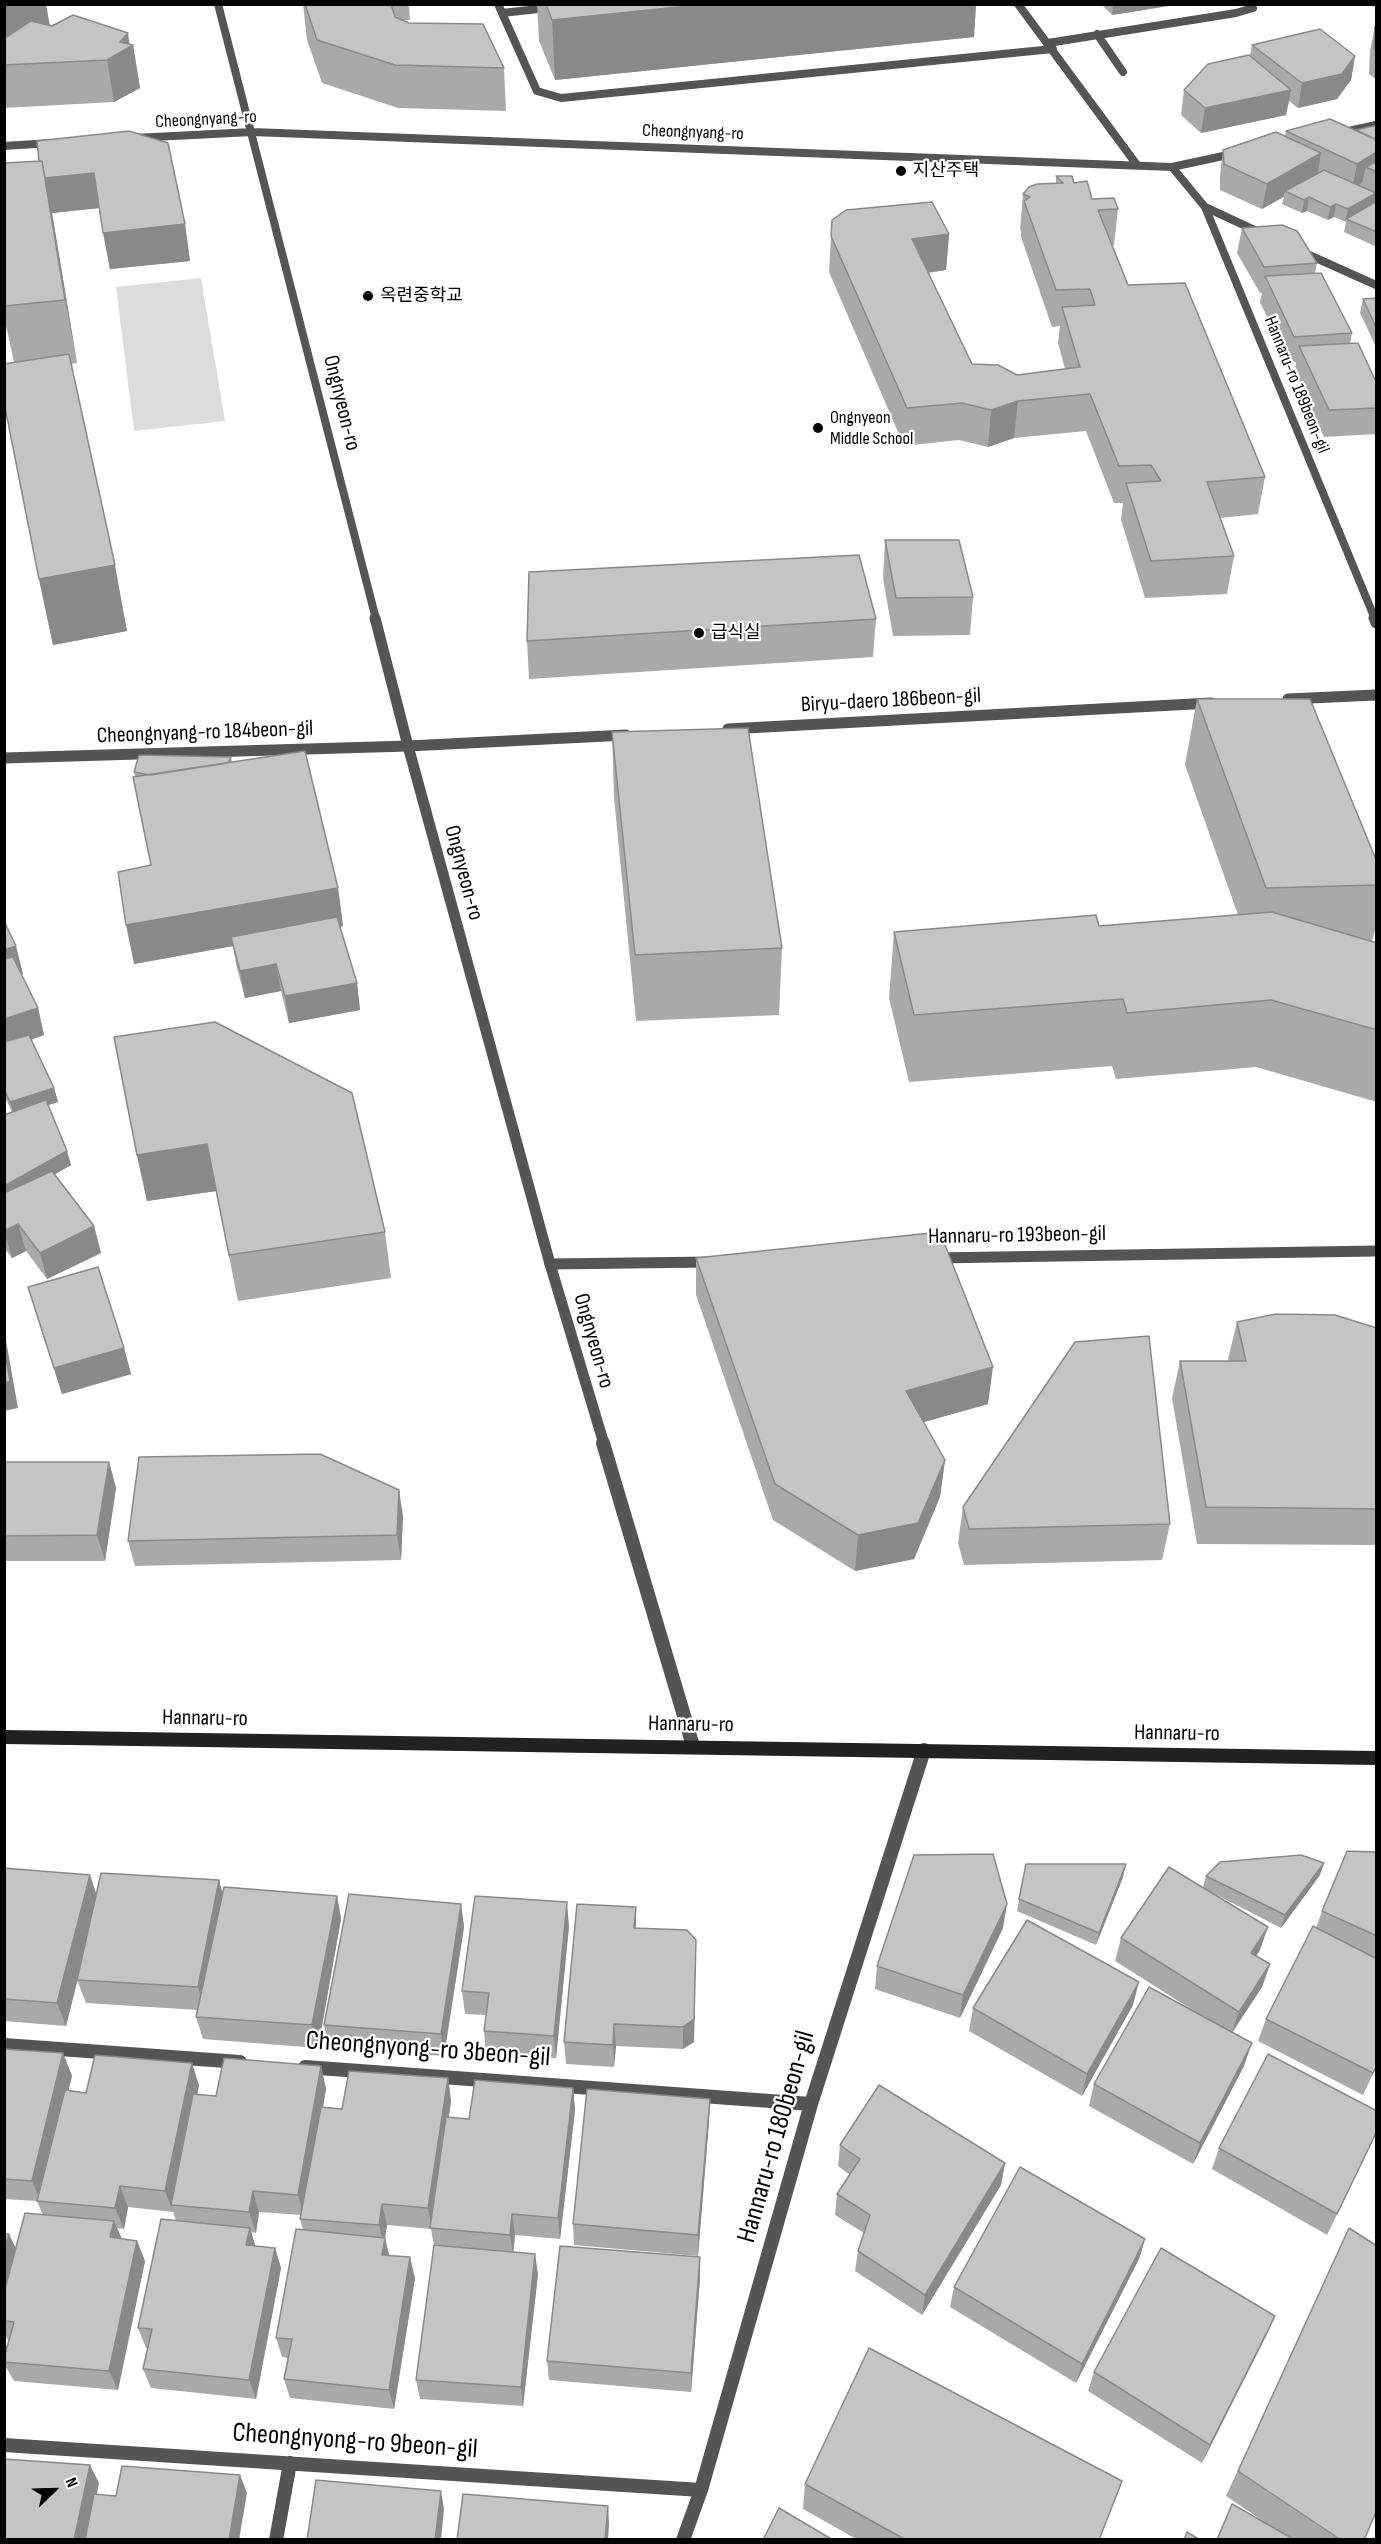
<!DOCTYPE html>
<meta charset="utf-8">
<style>
body{margin:0}
#map{position:relative;width:1381px;height:2544px;overflow:hidden;background:#fff;font-family:"Sofia Sans Condensed",sans-serif}
canvas{display:block}
.frame{position:absolute;inset:0;border:6px solid #000;pointer-events:none}
.north{position:absolute;left:24px;top:2460px;width:60px;height:60px;-webkit-text-stroke:4px #fff;paint-order:stroke;rotate:67deg;font-size:16px;font-weight:700;line-height:24px;text-align:center;color:#000}
.north::after{content:'';display:block;margin:auto;width:21px;height:27px;background:#000;clip-path:polygon(50% 0,100% 100%,50% 72%,0 100%)}
</style>
<div id="map">
<canvas width="1381" height="2544"></canvas>
<div class="frame"></div>
<div class="north">N</div>
</div>
<script>
const context = document.querySelector('canvas').getContext('2d');
context.lineJoin = 'round';
function fill(path, color) {
  context.fillStyle = color;
  context.fill(path, 'evenodd');
}
function poly(rows) {
  const path = new Path2D();
  for (const r of rows) {
    path.moveTo(r[0], r[1]);
    for (let i = 2; i < r.length; i += 2) path.lineTo(r[i], r[i + 1]);
  }
  return path;
}
function strokePath(path, color, width, dash) {
  context.strokeStyle = color;
  context.lineWidth = width;
  context.lineCap = dash ? 'butt' : 'round';
  context.setLineDash(dash || []);
  context.stroke(path);
}
function label(font, color, halo, rows, align = 'center') {
  context.font = font + ' "Sofia Sans Condensed","Noto Sans KR",sans-serif';
  context.lineWidth = 4.5;
  context.setLineDash([]);
  context.textBaseline = 'middle';
  context.strokeStyle = halo;
  context.fillStyle = color;
  for (const [text, x, y, turn = 0] of rows) {
    context.save();
    context.translate(x, y);
    context.rotate((+turn || 0) * Math.PI / 180);
    context.textAlign = isNaN(turn) ? turn : align;
    if (halo) context.strokeText(text, 0, 0);
    context.fillText(text, 0, 0);
    context.restore();
  }
}
const green = poly([
 [201,278,225,421,134,431,116,287]
]);
const service = poly([
 [498,4,537,91,561,98,1053,49],
 [1018,4,1137,165],
 [502,13,584,4],
 [1097,34,1123,72],
 [1048,43,1236,13,1253,8,1249,4]
]);
const minorFar2 = poly([
 [1172,167,1205,207,1375,619],
 [1205,207,1263,234],
 [1298,250,1376,285]
]);
const minorFar1 = poly([
 [1374,618,1376,623],
 [1288,699,1376,695],
 [728,729,1211,703],
 [4,758,408,746,626,735],
 [934,1258,1376,1251],
 [550,1264,712,1262]
]);
const minor = poly([
 [4,2045,240,2062],
 [305,2067,811,2104],
 [4,2445,701,2490],
 [276,2540,290,2463],
 [683,2540,701,2490,811,2104,924,1750]
]);
const tertiaryFar2 = poly([
 [218,4,376,619],
 [1339,133,1376,125],
 [134,138,252,132,1172,167,1237,153],
 [4,146,51,143]
]);
const tertiaryFar1 = poly([
 [375,618,408,746,550,1264,604,1444]
]);
const tertiary = poly([
 [603,1443,693,1746]
]);
const secondary = poly([
 [4,1737,1376,1758]
]);
const wall = poly([
 [303,4,409,4,410,20,402,20,504,68,506,111,398,108,322,83,307,40],
 [537,4,976,4,974,37,555,80,539,41],
 [1101,4,1181,4,1112,15],
 [50,26,133,45,140,88,114,102,4,108,4,39,8,36,4,37],
 [1375,26,1377,26,1377,80,1369,74,1370,51],
 [1252,45,1355,56,1351,80,1337,99,1298,108,1289,101,1286,115,1201,133,1181,115,1184,90,1250,56],
 [1377,125,1377,199,1375,199,1375,202,1377,201,1377,247,1344,232,1346,222,1334,217,1328,220,1307,211,1302,213,1282,204,1284,197,1262,209,1220,190,1220,176,1223,150,1285,136,1286,131,1356,130],
 [4,163,185,224,190,261,110,269,99,208,52,213,77,363,71,364,127,631,53,645,39,579,14,362,4,316],
 [1056,176,1074,183,1092,199,1118,209,1114,245,1112,245,1128,285,1265,477,1258,514,1220,518,1234,556,1227,594,1145,598,1121,520,1123,503,1114,503,1086,431,1014,438,988,447,959,440,904,446,829,272,831,236,949,234,946,270,928,273,972,364,1017,375,1065,369,1058,343,1060,326,1052,327,1021,237,1021,230,1020,230,1023,194,1056,183],
 [1242,228,1317,263,1315,273,1352,333,1350,344,1377,384,1377,434,1324,437,1295,372,1296,362,1289,363,1260,302,1262,293,1260,293,1237,253],
 [1377,298,1377,349,1360,313,1363,299],
 [885,540,973,597,970,635,893,636,883,578],
 [876,619,873,657,529,679,527,641],
 [1197,699,1377,862,1377,922,1372,942,1377,943,1377,1102,1256,1067,1116,1079,1112,1066,909,1082,889,998,894,932,1099,926,1238,915,1185,765],
 [612,732,782,948,779,1015,636,1021,614,798],
 [231,757,232,762,338,888,343,926,340,927,357,983,360,1010,289,1023,281,991,245,998,236,964,233,946,134,964,151,865,133,777,135,777,134,772],
 [4,921,23,974,21,974,38,1008,44,1035,31,1040,54,1088,58,1102,48,1105,71,1165,54,1175,94,1226,101,1253,47,1279,26,1251,12,1258,4,1248,4,1115,12,1112,4,1095],
 [137,1155,385,1232,391,1278,238,1301,216,1191,147,1201],
 [696,1258,988,1404,923,1422,945,1460,940,1497,914,1559,855,1571,773,1520,696,1295],
 [28,1287,124,1348,131,1374,62,1394],
 [1237,1322,1377,1328,1377,1545,1197,1544,1172,1398,1180,1361,1229,1361,1228,1359],
 [4,1462,109,1462,116,1488,105,1561,4,1561],
 [963,1507,1170,1524,1162,1560,964,1565,958,1543],
 [403,1516,401,1560,135,1566,128,1541],
 [1377,1852,1377,2066,1363,2095,1258,2041,1266,2019,1316,1928,1322,1911],
 [1026,1864,1123,1877,1096,1945,1017,1911],
 [4,1868,90,1875,96,1895,219,1880,222,1894,337,1896,341,1919,318,2048,203,2039,196,2017,198,2010,86,2003,77,1980,78,1977,66,2026,4,2021],
 [1320,1875,1281,1928,1211,1892,1260,1950,1256,1956,1270,1964,1262,1987,1232,2033,1244,2066,1193,2164,1089,2106,1094,2084,1202,2016,1115,1961,1121,1938,1203,1887,1206,1876],
 [461,1904,464,1927,444,2056,329,2048,324,2025],
 [569,1926,556,2058,486,2054,484,2031,486,2015,465,2014,462,1991],
 [636,1928,696,1940,694,2042,683,2049,616,2046,614,2067,566,2064,564,2042],
 [1003,1928,960,2018,875,1989,877,1966],
 [1133,2005,1082,2096,969,2031,973,2008],
 [4,2049,63,2053,72,2076,68,2091,86,2093,199,2085,197,2095,216,2096,321,2066,326,2089,323,2107,342,2109,448,2078,451,2101,449,2117,469,2119,573,2088,575,2110,560,2239,515,2235,513,2252,538,2274,523,2406,420,2399,416,2380,434,2246,431,2229,387,2225,385,2238,389,2255,415,2278,394,2409,290,2398,284,2379,288,2358,282,2357,276,2338,303,2230,300,2219,301,2215,259,2212,256,2233,251,2232,255,2246,275,2248,281,2268,256,2399,151,2388,143,2369,148,2348,146,2348,138,2328,176,2221,173,2211,173,2212,128,2207,124,2229,117,2228,122,2239,137,2241,145,2261,118,2390,14,2381,4,2364,4,2358,9,2340,8,2340,4,2334,4,2234,16,2248,43,2215,37,2201,4,2199],
 [709,2121,698,2256,574,2245,573,2224],
 [1377,2132,1327,2235,1212,2169,1219,2148],
 [840,2145,1005,2163,1001,2185,922,2315,855,2271,858,2251,864,2233,835,2215,837,2194,850,2175,838,2166],
 [1349,2228,1364,2540,1216,2540,1232,2504,1266,2523,1226,2496],
 [1145,2239,1139,2259,1076,2383,950,2307,954,2287],
 [700,2278,691,2392,549,2380,547,2361],
 [1275,2316,1266,2336,1202,2463,1088,2391,1094,2372],
 [805,2484,1100,2540,858,2540,803,2509]
]);
const shadedWall = poly([
 [4,4,46,4,51,32,4,37],
 [707,4,976,4,974,37,555,80,552,20],
 [1113,4,1181,4,1112,15],
 [128,33,130,47,133,45,140,88,114,102,107,60],
 [1355,56,1351,80,1337,99,1298,108,1302,83],
 [1291,90,1286,115,1201,133,1205,108],
 [1377,143,1377,172,1366,167,1362,183,1352,189,1357,164],
 [1321,153,1317,178,1285,191,1283,197,1262,209,1267,184],
 [94,173,100,208,52,213,77,363,42,178],
 [1376,193,1374,206,1346,219,1345,222,1348,209],
 [1309,197,1307,211,1302,213,1304,200],
 [1336,204,1334,217,1328,220,1330,207],
 [185,224,190,261,110,269,103,233],
 [949,234,946,270,909,275,912,239],
 [1018,401,1014,438,988,447,991,410],
 [115,565,127,631,53,645,39,579],
 [338,888,343,926,233,946,231,937,233,946,134,964,126,925],
 [16,946,23,974,4,979,4,950],
 [276,964,281,991,245,998,240,971],
 [357,983,360,1010,289,1023,285,996],
 [38,1008,44,1035,4,1048,4,1019],
 [54,1088,58,1102,14,1116,10,1102],
 [207,1144,216,1191,147,1201,137,1155],
 [67,1151,71,1165,7,1201,4,1193,4,1186],
 [18,1224,26,1251,12,1258,4,1231],
 [94,1226,101,1253,47,1279,40,1253],
 [4,1329,18,1408,4,1411],
 [124,1348,131,1374,62,1394,54,1368],
 [993,1367,988,1404,903,1428,906,1391],
 [945,1460,940,1497,914,1559,855,1571,858,1535],
 [109,1462,116,1488,105,1561,97,1535],
 [399,1490,403,1516,401,1560,397,1535],
 [1324,1863,1320,1875,1281,1928,1285,1915],
 [1126,1864,1123,1877,1096,1945,1099,1933],
 [90,1875,98,1899,66,2026,57,2003],
 [219,1880,225,1903,205,2010,198,1987],
 [337,1896,341,1919,318,2048,312,2025],
 [567,1902,569,1926,556,2058,554,2036],
 [461,1904,464,1927,444,2056,441,2034],
 [1007,1904,1003,1928,960,2018,963,1995],
 [636,1907,636,1930,634,1928],
 [1268,1927,1260,1950,1243,1976,1251,1953],
 [696,1940,694,2042,683,2049,683,2027],
 [1270,1964,1262,1987,1231,2034,1239,2012],
 [1139,1982,1133,2005,1082,2096,1087,2074],
 [614,2024,616,2046,614,2067,613,2045],
 [1252,2043,1244,2066,1193,2164,1200,2143],
 [63,2053,72,2076,41,2202,32,2181],
 [192,2063,199,2085,174,2206,171,2205,173,2212,165,2191],
 [321,2066,326,2089,304,2216,298,2195],
 [448,2078,451,2101,432,2229,428,2208],
 [573,2088,575,2110,560,2239,558,2218],
 [710,2099,709,2121,698,2256,698,2235],
 [1005,2163,1001,2185,922,2315,925,2295],
 [120,2186,128,2207,124,2229,115,2208],
 [253,2191,259,2212,256,2233,249,2212],
 [382,2204,387,2225,384,2244,385,2238,390,2259,382,2255,384,2246,379,2225],
 [512,2214,515,2235,513,2256,510,2235],
 [114,2221,123,2242,110,2237],
 [250,2228,256,2248,246,2245],
 [9,2234,19,2255,4,2313,4,2252],
 [1145,2239,1139,2259,1076,2383,1082,2364],
 [137,2241,145,2261,118,2390,109,2371],
 [275,2248,281,2268,256,2399,249,2380],
 [535,2254,538,2274,523,2406,521,2387],
 [410,2257,415,2278,394,2409,389,2390],
 [700,2257,700,2278,691,2392,691,2373],
 [1275,2316,1266,2336,1202,2463,1210,2445],
 [90,2465,99,2483,88,2540,74,2540],
 [240,2475,247,2493,239,2540,229,2540],
 [441,2491,444,2509,441,2540,435,2540],
 [608,2506,609,2524,608,2540,605,2540]
]);
const building = poly([
 [305,4,391,4,395,17,409,23,483,24,504,68,395,65,317,40,305,4],
 [546,4,707,4,552,20,546,4],
 [73,15,128,33,120,42,133,45,107,60,4,65,4,39,31,21,52,26,73,15],
 [1375,26,1377,26,1377,51,1374,49,1375,26],
 [1320,29,1355,56,1342,74,1302,83,1252,45,1320,29],
 [1249,55,1291,90,1205,108,1184,90,1208,64,1249,55],
 [1330,119,1377,140,1377,152,1357,164,1286,131,1330,119],
 [1377,125,1377,140,1356,130,1377,125],
 [129,131,168,143,185,224,103,233,94,173,45,178,42,161,39,161,37,141,129,131],
 [1276,132,1321,153,1267,184,1224,164,1223,150,1276,132],
 [42,161,65,300,4,306,4,163,42,161],
 [1377,161,1377,172,1366,167,1377,161],
 [1324,170,1376,193,1348,209,1336,204,1330,207,1309,197,1304,200,1285,191,1324,170],
 [1056,176,1072,176,1074,183,1087,181,1092,199,1114,198,1118,209,1098,210,1128,285,1185,283,1265,477,1207,482,1234,556,1151,561,1126,483,1161,481,1151,465,1119,466,1090,394,1018,401,991,410,962,403,907,408,831,236,832,220,846,210,932,202,949,234,912,239,972,364,998,365,1017,375,1080,367,1062,307,1095,305,1090,289,1056,290,1024,201,1030,197,1023,194,1029,187,1037,184,1063,183,1056,176],
 [1377,201,1377,232,1346,219,1377,201],
 [1282,225,1297,231,1317,263,1264,267,1242,228,1282,225],
 [1321,273,1352,333,1294,337,1265,276,1321,273],
 [1377,298,1377,329,1363,299,1377,298],
 [1358,343,1377,384,1377,408,1329,410,1299,346,1358,343],
 [69,354,115,565,39,579,4,402,4,364,69,354],
 [885,540,959,540,973,597,896,598,885,540],
 [859,555,876,619,527,641,529,572,859,555],
 [1197,699,1310,699,1377,862,1377,885,1266,888,1197,699],
 [748,728,782,948,635,955,612,732,748,728],
 [305,751,338,888,126,925,118,872,151,865,133,777,305,751],
 [139,755,231,757,228,763,150,775,134,772,139,755],
 [1272,912,1377,943,1377,1030,1271,1000,1127,1013,1123,999,914,1015,894,932,1096,915,1099,926,1272,912],
 [337,917,357,983,285,996,276,964,240,971,231,937,337,917],
 [4,921,16,946,4,950,4,921],
 [13,957,38,1008,4,1019,4,959,13,957],
 [215,1022,352,1093,385,1232,229,1255,207,1144,137,1155,114,1037,215,1022],
 [29,1035,54,1088,10,1102,4,1089,4,1042,29,1035],
 [46,1100,67,1151,4,1186,4,1115,46,1100],
 [52,1171,94,1226,40,1253,18,1224,4,1231,4,1193,52,1171],
 [940,1232,993,1367,906,1391,945,1460,918,1523,858,1535,775,1484,696,1258,940,1232],
 [98,1267,124,1348,54,1368,28,1287,98,1267],
 [1276,1314,1335,1315,1377,1328,1377,1509,1206,1507,1180,1361,1246,1361,1237,1322,1276,1314],
 [1149,1336,1170,1524,969,1529,963,1507,1075,1342,1149,1336],
 [4,1347,10,1381,4,1383,4,1347],
 [320,1454,399,1490,397,1535,128,1541,139,1457,320,1454],
 [4,1462,109,1462,97,1535,4,1536,4,1462],
 [1347,1851,1377,1852,1377,1936,1322,1911,1347,1851],
 [993,1854,1007,1904,963,1995,877,1966,914,1855,993,1854],
 [1301,1855,1324,1863,1285,1915,1206,1876,1220,1862,1301,1855],
 [1026,1864,1126,1864,1099,1933,1019,1899,1026,1864],
 [1169,1867,1268,1927,1251,1953,1270,1964,1239,2012,1121,1938,1169,1867],
 [4,1868,90,1875,57,2003,4,1999,4,1868],
 [101,1873,219,1880,198,1987,77,1980,101,1873],
 [224,1887,337,1896,312,2025,196,2017,224,1887],
 [349,1894,461,1904,441,2034,324,2025,349,1894],
 [475,1896,567,1902,554,2036,484,2031,489,1993,462,1991,475,1896],
 [577,1904,636,1907,634,1928,687,1930,696,1940,694,2019,683,2027,614,2024,613,2045,564,2042,577,1904],
 [1027,1920,1139,1982,1087,2074,973,2008,1027,1920],
 [1313,1926,1377,1959,1377,2065,1373,2073,1266,2019,1313,1926],
 [1149,1987,1252,2043,1200,2143,1094,2084,1149,1987],
 [4,2049,63,2053,32,2181,4,2179,4,2049],
 [1268,2054,1377,2111,1377,2131,1337,2214,1219,2148,1268,2054],
 [95,2055,192,2063,165,2191,120,2186,115,2208,37,2201,65,2090,86,2093,95,2055],
 [224,2058,321,2066,298,2195,253,2191,249,2212,171,2205,193,2094,216,2096,224,2058],
 [349,2071,448,2078,428,2208,382,2204,379,2225,300,2219,321,2107,342,2109,349,2071],
 [475,2080,573,2088,558,2218,512,2214,510,2235,430,2228,446,2117,469,2119,475,2080],
 [879,2085,1005,2163,925,2295,858,2251,870,2215,837,2194,860,2159,840,2145,879,2085],
 [587,2089,710,2099,698,2235,573,2224,587,2089],
 [1020,2167,1145,2239,1082,2364,954,2287,1020,2167],
 [25,2213,114,2221,110,2237,137,2241,109,2371,4,2362,4,2358,14,2322,4,2321,4,2293,25,2213],
 [161,2219,250,2228,246,2245,275,2248,249,2380,143,2369,152,2329,138,2328,161,2219],
 [1349,2228,1377,2246,1377,2510,1364,2540,1341,2540,1238,2471,1349,2228],
 [296,2229,385,2238,382,2255,410,2257,389,2390,284,2379,292,2339,276,2338,296,2229],
 [4,2234,9,2234,4,2252,4,2234],
 [434,2245,535,2254,521,2387,416,2380,434,2245],
 [560,2246,700,2257,691,2373,547,2361,560,2246],
 [1161,2248,1275,2316,1210,2445,1094,2372,1161,2248],
 [869,2348,1122,2481,1099,2540,906,2540,805,2484,869,2348],
 [4,2459,90,2465,74,2540,4,2540,4,2459],
 [122,2466,240,2475,229,2540,85,2540,94,2494,116,2496,122,2466],
 [316,2480,441,2491,435,2540,307,2540,316,2480],
 [463,2494,608,2506,605,2540,457,2540,463,2494],
 [1232,2504,1295,2540,1217,2540,1232,2504],
 [779,2508,833,2540,763,2540,779,2508],
 [1187,2532,1200,2540,1184,2540,1187,2532]
]);
const markers = [
 [901,171,6,"#000"],
 [368,296,6,"#000"],
 [818,428,6,"#000"],
 [699,633,6,"#000"]
];
const farStreetnames = [
 ["Cheongnyang-ro",206,120,-3],
 ["Cheongnyang-ro",693,133,2],
 ["Hannaru-ro 189beon-gil",1296,385,68]
];
const farPoinames = [
 ["지산주택",913,171],
 ["옥련중학교",380,296],
 ["Ongnyeon",830,418],
 ["Middle School",830,439],
 ["급식실",711,633]
];
const streetNames = [
 ["Ongnyeon-ro",341,403,76],
 ["Biryu-daero 186beon-gil",891,701,-3],
 ["Cheongnyang-ro 184beon-gil",205,733,-2],
 ["Ongnyeon-ro",463,873,75],
 ["Hannaru-ro 193beon-gil",1017,1236,-1],
 ["Ongnyeon-ro",593,1341,74],
 ["Hannaru-ro",205,1719,1],
 ["Hannaru-ro",691,1725,1],
 ["Hannaru-ro",1177,1734,1]
];
const nearStreetnames = [
 ["Cheongnyong-ro 3beon-gil",428,2050,4],
 ["Hannaru-ro 180beon-gil",777,2137,-74],
 ["Cheongnyong-ro 9beon-gil",355,2442,4]
];
fill(green, '#dcdcdc');
strokePath(service, '#555', 8);
strokePath(minorFar2, '#555', 8);
strokePath(minorFar1, '#555', 11);
strokePath(minor, '#555', 14);
strokePath(tertiaryFar2, '#555', 8);
strokePath(tertiaryFar1, '#555', 11);
strokePath(tertiary, '#555', 14);
strokePath(secondary, '#222', 14);
fill(wall, '#a9a9a9');
fill(shadedWall, '#898989');
fill(building, '#c4c4c4');
strokePath(building, '#898989', 1.5);
for (const [x, y, r, color] of markers) {
  const dot = new Path2D();
  dot.arc(x, y, r, 0, 2 * Math.PI);
  context.fillStyle = color;
  context.fill(dot);
  strokePath(dot, '#fff', 2);
}
label('18px', '#000', '#fff', farStreetnames);
label('18px', '#000', '#fff', farPoinames, 'left');
label('22px', '#000', '#fff', streetNames);
label('27px', '#000', '#fff', nearStreetnames);
</script>
